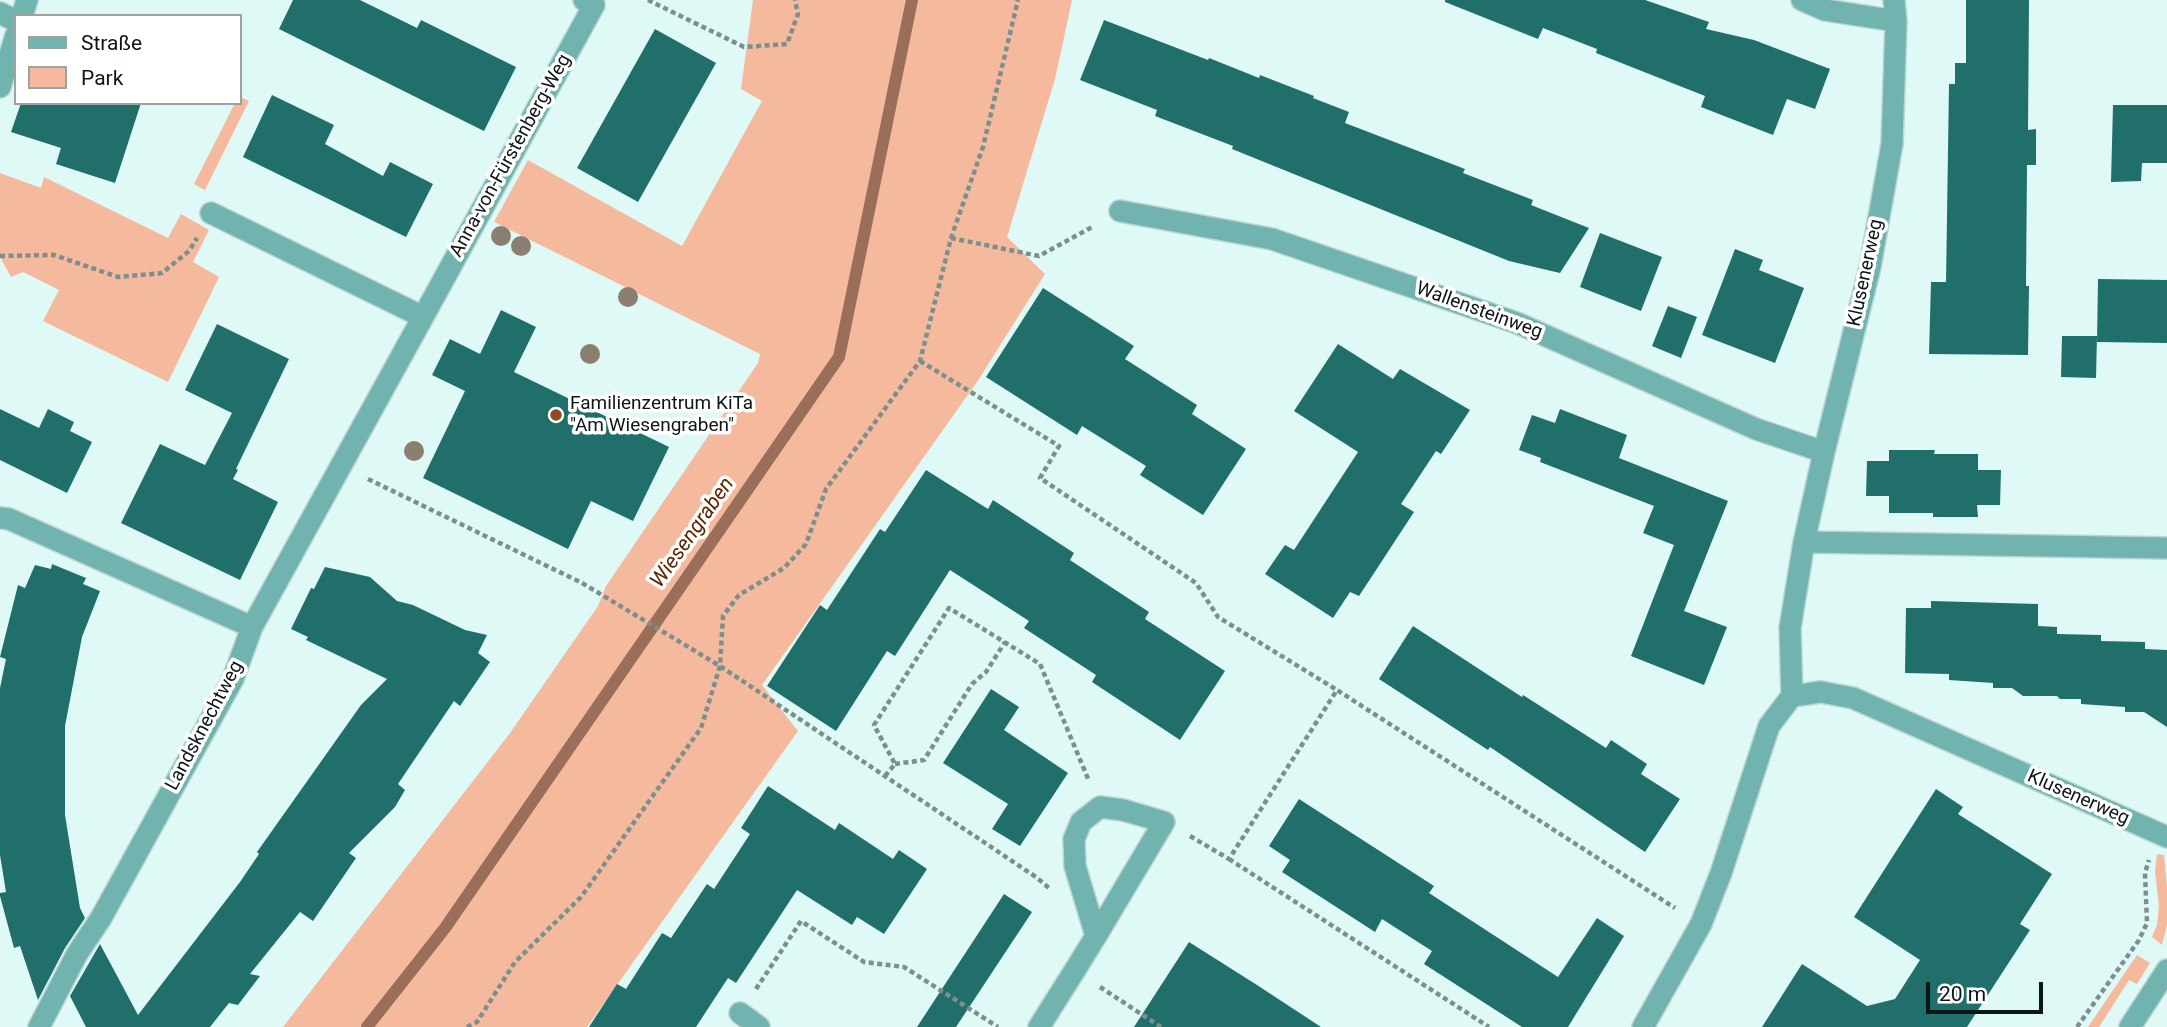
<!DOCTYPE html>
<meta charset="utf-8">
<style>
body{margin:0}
#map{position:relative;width:2167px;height:1027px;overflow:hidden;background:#dff9f6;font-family:Roboto,sans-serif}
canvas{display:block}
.legend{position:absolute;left:14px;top:14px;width:228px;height:91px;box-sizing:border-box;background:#fff;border:2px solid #9ea2a1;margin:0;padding:9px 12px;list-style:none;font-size:21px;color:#0d1615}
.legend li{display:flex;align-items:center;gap:14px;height:35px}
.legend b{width:35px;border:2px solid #9ea2a1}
.scale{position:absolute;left:1926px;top:982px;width:117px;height:32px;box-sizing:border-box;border:4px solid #0d1615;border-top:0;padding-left:9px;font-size:21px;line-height:24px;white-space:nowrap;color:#0d1615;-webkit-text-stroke:5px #fff;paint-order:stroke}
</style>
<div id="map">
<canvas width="2167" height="1027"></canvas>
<ul class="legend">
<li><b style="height:9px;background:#71b4af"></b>Straße</li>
<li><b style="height:19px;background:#f5b99d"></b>Park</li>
</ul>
<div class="scale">20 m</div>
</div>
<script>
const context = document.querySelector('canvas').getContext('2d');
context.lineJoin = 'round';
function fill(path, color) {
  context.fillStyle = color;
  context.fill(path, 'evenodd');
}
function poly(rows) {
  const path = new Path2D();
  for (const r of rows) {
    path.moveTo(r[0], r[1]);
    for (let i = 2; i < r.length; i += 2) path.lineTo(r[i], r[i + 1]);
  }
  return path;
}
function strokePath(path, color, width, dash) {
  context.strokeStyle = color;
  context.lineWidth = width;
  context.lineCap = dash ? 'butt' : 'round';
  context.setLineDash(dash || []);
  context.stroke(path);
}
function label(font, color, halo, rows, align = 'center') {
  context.font = font + ' Roboto,sans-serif';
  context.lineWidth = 7;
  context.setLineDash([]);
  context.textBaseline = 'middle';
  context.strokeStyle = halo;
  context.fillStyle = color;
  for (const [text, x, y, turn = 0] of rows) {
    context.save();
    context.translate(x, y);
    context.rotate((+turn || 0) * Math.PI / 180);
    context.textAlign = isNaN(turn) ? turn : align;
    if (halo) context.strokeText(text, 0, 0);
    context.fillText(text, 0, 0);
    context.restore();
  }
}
const green = poly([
 [753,0,1072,0,1055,79,1007,237,1045,274,977,382,762,685,798,731,587,1027,283,1027,510,733,598,606,606,586,758,363,760,354,494,222,528,160,682,246,762,101,741,89],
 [240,97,249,101,205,190,194,184,235,103,240,103],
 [0,173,41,188,44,177,168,238,181,214,209,230,193,262,219,277,168,382,43,321,59,290,23,272,11,277,0,257],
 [2157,854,2164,855,2167,887,2167,925,2162,945,2152,937,2157,925,2159,906,2155,871],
 [2137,955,2150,963,2137,984,2129,980,2099,1027,2088,1027]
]);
const stream = poly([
 [367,1027,445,928,839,357,912,0]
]);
const building = poly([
 [293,0,360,0,417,28,421,20,516,67,484,131,279,29],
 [1445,0,1645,0,1709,22,1706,29,1754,40,1830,69,1815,109,1787,99,1773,135,1701,107,1705,96,1596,53,1597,49,1543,28,1538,39,1445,2],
 [1966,0,2029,0,2028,130,2036,129,2036,165,2027,165,2026,286,2029,286,2028,355,1929,354,1931,282,1946,282,1949,84,1955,84,1955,63,1966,63],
 [1104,20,1208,60,1209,58,1259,78,1260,75,1314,96,1313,98,1349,112,1345,123,1465,169,1463,173,1533,200,1531,205,1589,228,1560,273,1509,261,1232,149,1233,146,1155,116,1157,110,1080,80],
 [655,29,716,63,638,202,577,168],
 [272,95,334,125,325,144,383,176,390,162,433,184,406,237,243,157],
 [21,103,141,103,115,183,56,164,61,148,11,132],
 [2113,105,2167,105,2167,163,2142,163,2141,181,2111,182],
 [1600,233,1662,257,1641,311,1580,287],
 [1735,249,1763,260,1759,270,1804,288,1775,363,1702,335],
 [2098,279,2167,280,2167,343,2097,342],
 [1043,288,1134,346,1125,359,1197,405,1192,414,1246,449,1203,515,1140,475,1146,466,1082,426,1077,435,986,377],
 [1668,306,1697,317,1681,358,1652,346],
 [501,310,536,327,514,372,669,447,633,521,591,501,568,549,423,478,465,391,432,375,450,339,480,354],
 [217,324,289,359,236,469,238,470,233,479,278,502,240,580,121,523,160,444,205,465,232,413,185,390],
 [2062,336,2097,336,2096,378,2061,377],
 [1338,344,1393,379,1400,369,1470,410,1441,454,1436,451,1401,504,1414,512,1359,596,1350,592,1333,618,1265,574,1285,545,1294,550,1358,452,1294,411],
 [0,409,39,428,48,409,74,422,70,431,92,442,67,493,0,460],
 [1560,409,1627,435,1619,458,1728,501,1684,611,1727,627,1704,685,1631,656,1674,545,1643,533,1654,506,1540,462,1541,458,1519,450,1532,415,1555,423],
 [1889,450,1935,450,1934,454,1978,454,1978,470,2001,470,2000,505,1977,505,1978,517,1933,517,1933,513,1889,513,1889,496,1866,496,1867,461,1889,461],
 [926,470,988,509,993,500,1074,553,1070,560,1149,612,1145,619,1225,671,1180,740,1092,682,1096,675,1024,628,1029,621,950,570,895,656,887,651,836,731,767,686,820,605,827,610,880,529,885,532],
 [52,564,86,578,83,584,100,591,82,637,65,726,65,815,80,908,85,918,65,948,38,1000,20,946,14,948,0,896,0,893,6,892,0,855,0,688,6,659,0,657,18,585,25,588,35,565,51,569],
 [325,567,370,577,397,601,413,605,465,630,487,635,478,653,490,662,460,706,454,701,398,784,405,790,395,807,349,853,356,858,313,921,300,912,250,974,260,976,238,1005,229,1003,210,1027,86,1027,70,996,100,944,138,1015,240,882,259,854,257,852,361,705,387,679,306,640,308,637,291,629,311,588,314,589],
 [1931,601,2038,604,2038,626,2057,627,2057,634,2101,635,2101,641,2145,642,2145,649,2167,650,2167,727,2144,712,2125,712,2125,707,2081,704,2081,699,2060,699,2057,696,2023,696,2012,688,1993,688,1993,683,1949,680,1949,674,1905,673,1906,608,1931,608],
 [1413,626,1522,697,1523,695,1606,748,1611,740,1647,764,1641,774,1680,799,1645,852,1490,747,1488,750,1379,679],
 [991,689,1019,707,1004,730,1068,773,1020,846,992,829,1008,804,943,763],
 [768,786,835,830,839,823,893,859,899,850,927,869,884,934,857,917,852,925,797,890,736,983,728,978,696,1027,589,1027,617,984,626,989,662,933,671,938,707,884,714,889,750,834,741,828],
 [1936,789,1963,807,1958,814,2052,874,2020,924,2030,930,1967,1027,1762,1027,1802,964,1867,1006,1895,999,1920,960,1854,917],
 [1299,799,1434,886,1429,893,1558,977,1597,918,1624,936,1568,1027,1522,1027,1424,964,1432,951,1382,919,1375,932,1282,872,1290,860,1269,846],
 [1004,894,1032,912,956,1027,917,1027],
 [1189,942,1257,985,1321,1027,1134,1027]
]);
const path = poly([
 [648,0,744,47,787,44,798,14,795,0],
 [951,238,1039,256,1094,226],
 [0,256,54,255,118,277,162,273,189,251,197,238],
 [920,361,1059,446,1040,478,1196,583,1218,617,1337,690],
 [368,479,582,583,720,666,1036,877,1049,888],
 [895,764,924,760,972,684,986,672,1005,642],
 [885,776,895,764,874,725,949,608,1040,664,1089,781],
 [1190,836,1229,859,1337,690,1675,908],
 [1229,859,1489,1027],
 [1100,987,1161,1027],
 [756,989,801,921,864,962,904,967,998,1027],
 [467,1027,477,1022,515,962,581,897,701,728,720,666,723,616,739,595,784,568,806,544,826,489,920,361,951,238,983,147,1018,0],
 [2077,1027,2139,940,2147,923,2145,873,2149,860]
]);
const minor = poly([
 [1802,0,1825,10,1896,21],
 [0,13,16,21],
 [22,16,27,0],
 [0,87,16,35],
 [1120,211,1272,239,1517,323,1756,429,1824,452],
 [211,213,423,317,252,627],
 [423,317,594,5,584,0],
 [0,518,9,519,252,627,233,679,101,918,77,954,39,1027],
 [1804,542,2167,548],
 [1792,696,1821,692,1853,698,2167,837],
 [740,1013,759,1027],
 [1039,1027,1075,970,1096,936,1164,822,1123,810,1100,807,1081,822,1074,839,1075,866,1096,936],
 [1643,1027,1701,924,1721,873,1769,726,1792,696,1790,628,1804,542,1824,452,1870,267,1892,144,1896,21,1894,0],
 [2130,1027,2167,970]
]);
const trees = [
 [501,236],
 [521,246],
 [628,297],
 [590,354],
 [414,451]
];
const markers = [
 [556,415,7,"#904924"]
];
const streetNames = [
 ["Anna-von-Fürstenberg-Weg",511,156,-61],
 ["Klusenerweg",1866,273,-78],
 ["Wallensteinweg",1479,311,20],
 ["Landsknechtweg",205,726,-62],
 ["Klusenerweg",2078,798,24]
];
const poiNames = [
 ["Familienzentrum KiTa",570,404],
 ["\"Am Wiesengraben\"",570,426]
];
const waterNames = [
 ["Wiesengraben",693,533,-55]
];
fill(green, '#f5b99d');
strokePath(stream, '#9a6e58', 12);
fill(building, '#216f6b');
strokePath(minor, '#bdd5d2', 24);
strokePath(path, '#7d8f8d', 4.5, [5, 3.5]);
strokePath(minor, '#71b4af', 21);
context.fillStyle = '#8b7f71';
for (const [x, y] of trees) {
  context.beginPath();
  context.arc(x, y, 10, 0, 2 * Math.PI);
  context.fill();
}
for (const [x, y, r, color] of markers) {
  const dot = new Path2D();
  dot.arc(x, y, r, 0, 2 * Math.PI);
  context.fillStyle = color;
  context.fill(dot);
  strokePath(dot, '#fff', 2.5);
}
label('19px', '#0d1615', '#fff', streetNames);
label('19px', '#0d1615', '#fff', poiNames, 'left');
label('italic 21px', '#602400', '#fff', waterNames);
</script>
